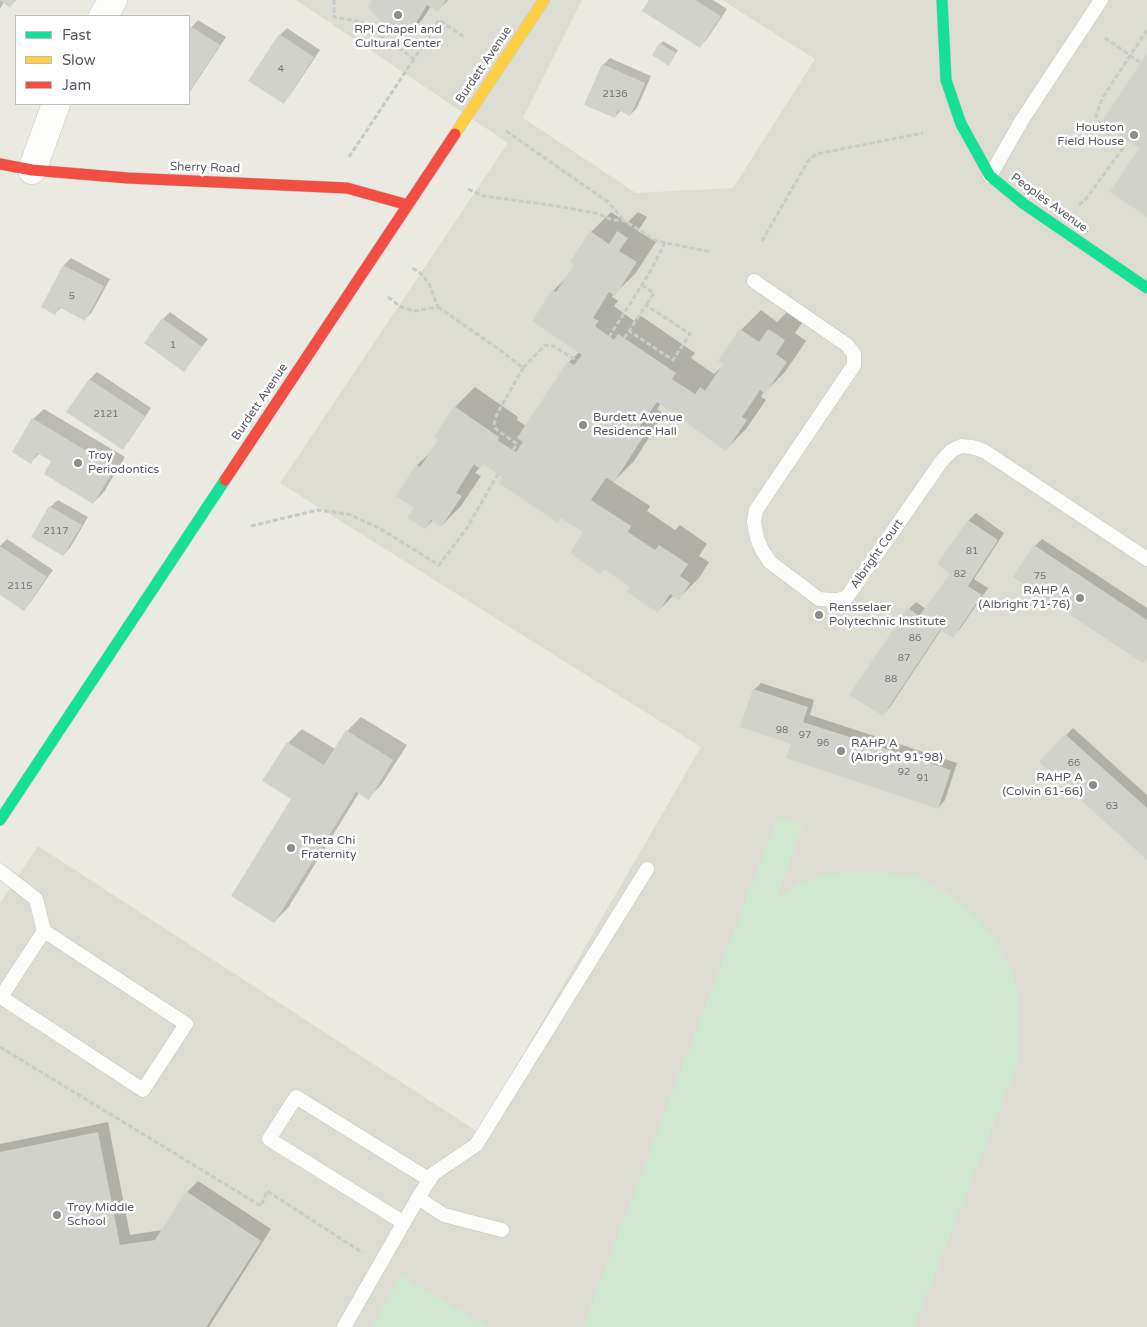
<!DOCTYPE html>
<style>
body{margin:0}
#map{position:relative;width:1147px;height:1327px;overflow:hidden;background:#eae9e2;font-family:"Varela Round",sans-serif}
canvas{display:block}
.legend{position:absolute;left:15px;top:15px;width:175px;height:90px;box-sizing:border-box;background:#fff;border:1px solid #bcbdc0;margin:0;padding:6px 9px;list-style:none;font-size:15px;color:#585b62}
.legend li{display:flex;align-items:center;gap:10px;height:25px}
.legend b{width:25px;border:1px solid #bcbdc0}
</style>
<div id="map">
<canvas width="1147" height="1327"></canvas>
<ul class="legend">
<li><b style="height:6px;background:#16e098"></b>Fast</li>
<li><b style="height:6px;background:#ffcf43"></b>Slow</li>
<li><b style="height:6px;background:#f24e42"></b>Jam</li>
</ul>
</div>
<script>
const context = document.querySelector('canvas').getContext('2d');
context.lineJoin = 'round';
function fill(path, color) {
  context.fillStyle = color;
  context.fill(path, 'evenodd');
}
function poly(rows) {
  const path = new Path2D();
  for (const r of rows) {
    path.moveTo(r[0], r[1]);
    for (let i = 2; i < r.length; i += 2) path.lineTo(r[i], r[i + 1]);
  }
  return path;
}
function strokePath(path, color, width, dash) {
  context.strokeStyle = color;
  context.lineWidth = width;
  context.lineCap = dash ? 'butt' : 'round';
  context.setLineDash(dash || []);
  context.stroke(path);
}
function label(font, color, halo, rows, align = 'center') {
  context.font = font + ' "Varela Round",sans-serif';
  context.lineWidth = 5;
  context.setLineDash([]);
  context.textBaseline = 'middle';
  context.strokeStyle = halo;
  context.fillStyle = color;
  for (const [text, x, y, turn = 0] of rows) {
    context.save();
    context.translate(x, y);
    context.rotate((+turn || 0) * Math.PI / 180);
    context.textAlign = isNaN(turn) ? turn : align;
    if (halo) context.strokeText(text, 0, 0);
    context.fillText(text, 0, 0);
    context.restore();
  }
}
const education = poly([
 [296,0,582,0,523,118,636,193,733,188,815,59,722,0,1147,0,1147,1327,0,1327,0,903,38,846,478,1132,701,747,280,483,508,143]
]);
const green = poly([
 [778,816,803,826,777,898,801,883,826,875,846,871,877,871,913,876,938,887,958,902,980,920,994,937,1009,965,1019,997,1019,1060,914,1327,583,1327],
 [401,1276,488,1327,371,1327]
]);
const shadow = poly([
 [0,0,16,0,10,6,4,2,0,9],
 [373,0,448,0,438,10,431,6,422,20,408,34],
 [651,0,713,0,727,9,707,39,700,46],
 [198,20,226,37,189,93,189,30],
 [287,28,320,50,290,95,283,102,280,35],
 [663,41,678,50,671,61,660,44],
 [610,58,651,76,637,108,630,115,621,110,615,117,603,65],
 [611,212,627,223,638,212,647,217,638,231,656,242,635,274,614,294,612,297,618,301,614,306,634,321,639,315,644,318,695,353,691,358,714,374,720,368,722,368,741,330,761,310,777,322,789,310,804,320,795,333,806,341,785,372,765,392,764,391,761,397,766,400,746,429,726,449,661,403,657,409,664,414,634,461,613,482,650,506,647,511,675,530,680,525,707,544,699,556,709,562,699,578,679,598,674,595,658,611,632,587,585,532,484,463,475,473,481,476,461,506,441,526,433,520,425,528,415,507,398,495,417,465,432,451,439,440,455,407,475,387,518,417,517,420,526,426,569,362,579,352,553,291,569,275,591,232],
 [71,258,110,279,92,312,85,319,62,307,55,313,42,307,64,265],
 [170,312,208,339,184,370,163,319],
 [97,372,151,408,129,441,122,448,68,412,90,379],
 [44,409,125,457,104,492,93,503,53,461,40,453,31,462,33,419],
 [58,500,88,517,70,548,63,555,32,537,50,507],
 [976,513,1004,533,974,579,988,588,960,629,952,636,941,630,890,707,883,714,909,609,916,602,926,609,951,574,939,564,969,520],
 [7,539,53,570,30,603,23,610,0,594,0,546],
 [1042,539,1147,608,1147,657,1143,661,1035,546],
 [761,683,814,700,810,715,957,763,945,800,938,808,793,743,754,690],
 [361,717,407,745,382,784,368,798,359,793,288,908,274,922,293,799,288,743,302,729,335,749,347,731],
 [1073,728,1147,795,1147,858,1041,762],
 [108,1122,130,1235,162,1230,187,1192,198,1181,271,1229,209,1327,0,1327,0,1144]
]);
const building = poly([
 [0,0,15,0,10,8],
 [372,0,446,0,438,12,427,5,408,36,386,26,378,18,368,7],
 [649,0,695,0,721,16,700,48,642,11],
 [190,26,220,45,189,92,189,28],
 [279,34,314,57,284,104,248,81],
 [659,43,676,53,669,66,652,55],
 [1147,53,1147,217,1110,192,1139,148,1101,123],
 [602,64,645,83,630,116,618,110,615,118,584,105],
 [590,231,609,244,617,231,628,238,619,251,637,262,615,296,609,292,593,318,599,321,595,326,614,340,618,334,624,338,676,373,672,379,695,394,700,387,705,391,723,364,718,361,740,329,759,342,768,329,785,340,776,354,787,362,765,394,760,390,742,417,747,420,726,451,657,402,638,429,645,434,614,482,606,478,591,500,631,526,628,532,655,550,659,545,688,564,680,576,690,583,679,600,670,594,658,613,627,592,630,587,604,569,600,574,570,553,583,532,561,518,558,523,499,483,502,477,483,464,480,469,474,464,456,493,462,496,441,527,431,520,425,529,407,518,414,508,396,496,416,465,420,467,438,440,434,437,454,406,499,437,498,441,516,452,523,442,517,438,568,361,574,365,582,355,532,321,552,290,556,292,574,265,570,262],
 [63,265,104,286,85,321,59,307,55,315,41,307],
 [162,318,202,347,184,372,144,343],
 [89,379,145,416,123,450,66,412],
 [32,418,115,468,93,504,44,474,51,461,37,453,31,464,12,452],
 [49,506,82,525,63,556,31,537],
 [968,520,998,540,968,586,982,595,953,638,940,630,883,716,849,695,908,608,919,616,950,574,937,564],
 [1034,545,1147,620,1147,657,1143,663,1013,577],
 [0,546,47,577,24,611,0,595],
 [753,689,808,707,803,722,951,770,938,809,786,758,791,744,740,727],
 [346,730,393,760,369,800,356,792,274,923,231,896,291,799,262,781,287,742,324,765],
 [1065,734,1147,808,1147,860,1039,762],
 [98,1132,120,1245,155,1240,186,1191,261,1241,206,1327,0,1327,0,1152]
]);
const path = poly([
 [334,0,334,17,362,22,414,59,439,20,464,37],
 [1105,38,1141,63],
 [506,131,608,202,623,219],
 [349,157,414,59],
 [468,189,483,196,557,206,599,214,612,220,623,220,657,241,711,252],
 [1079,205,1086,199,1123,148,1101,127,1096,115,1103,97,1147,30],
 [762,241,808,161,816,154,923,133],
 [642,285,654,293,646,305],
 [388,297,401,307,414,311,438,307,430,286,423,275,411,267],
 [438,307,500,350,523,368,545,345,553,346,578,361],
 [609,337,650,272,665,243],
 [624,338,629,331,646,305,690,334,673,360,629,331],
 [513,450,517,444,496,429,494,425,496,416,523,368],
 [251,526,318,510,348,514,379,528,439,565,467,528,498,474],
 [0,1047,261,1206,267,1191,363,1253]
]);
const lane = poly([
 [990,176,1022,120,1101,0],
 [754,281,847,345,854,354,854,365,756,510,754,522,757,538,762,550,770,562,819,599,838,600,847,597,941,462,951,451,961,446,972,447,984,451,1147,559],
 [0,871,36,899,44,931,186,1024,143,1090,1,997,44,931],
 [418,1198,433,1174,476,1145,647,869],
 [404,1223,269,1139,296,1097,430,1180],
 [344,1327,418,1198,444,1215,502,1230]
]);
const street = poly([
 [103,16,113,0],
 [32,170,56,104]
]);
const fast = poly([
 [942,0,946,80,961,124,990,176,1024,204,1147,288],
 [0,820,225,480]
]);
const slow = poly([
 [455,134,544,0]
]);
const jam = poly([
 [0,164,32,170,128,178,347,188,408,205],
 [225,480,455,134]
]);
const markers = [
 [398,15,5,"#8b8d8f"],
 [1134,135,5,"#8b8d8f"],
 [583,425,5,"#8b8d8f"],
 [78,463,5,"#8b8d8f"],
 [1080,598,5,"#8b8d8f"],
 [819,615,5,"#8b8d8f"],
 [841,751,5,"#8b8d8f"],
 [1093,785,5,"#8b8d8f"],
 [291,848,5,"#8b8d8f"],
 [57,1215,5,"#8b8d8f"]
];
const numberNames = [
 ["4",281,69],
 ["2136",615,94],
 ["5",72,296],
 ["1",173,345],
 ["2121",106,414],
 ["2117",56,531],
 ["81",972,551],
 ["82",960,574],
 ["75",1040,576],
 ["2115",20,586],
 ["86",915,638],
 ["87",904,658],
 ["88",891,679],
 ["98",782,730],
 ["97",805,735],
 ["96",823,743],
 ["66",1074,763],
 ["92",904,772],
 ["91",923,778],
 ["63",1112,806]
];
const poiNames = [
 ["RPI Chapel and",398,30,"center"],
 ["Cultural Center",398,44,"center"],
 ["Houston",1124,128,"right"],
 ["Field House",1124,142,"right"],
 ["Burdett Avenue",593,418],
 ["Residence Hall",593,432],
 ["Troy",88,456],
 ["Periodontics",88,470],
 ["RAHP A",1070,591,"right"],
 ["(Albright 71-76)",1070,605,"right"],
 ["Rensselaer",829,608],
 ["Polytechnic Institute",829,622],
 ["RAHP A",851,744],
 ["(Albright 91-98)",851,758],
 ["RAHP A",1083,778,"right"],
 ["(Colvin 61-66)",1083,792,"right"],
 ["Theta Chi",301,841],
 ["Fraternity",301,855],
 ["Troy Middle",67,1208],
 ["School",67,1222]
];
const streetNames = [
 ["Burdett Avenue",484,65,-56],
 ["Sherry Road",205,168,2],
 ["Peoples Avenue",1049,203,36],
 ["Burdett Avenue",260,402,-56],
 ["Albright Court",877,554,-55]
];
fill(education, '#dcdcd2');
fill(green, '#cfe8cf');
fill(shadow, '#0003');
fill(building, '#d2d2cd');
strokePath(lane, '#c7c8c6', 15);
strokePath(street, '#c7c8c6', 29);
strokePath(fast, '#c9c8c8', 12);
strokePath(slow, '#c9c8c8', 12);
strokePath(jam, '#c9c8c8', 12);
strokePath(path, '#c5ccca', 3, [5, 2.5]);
strokePath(lane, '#fcfcfb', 14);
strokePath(street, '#fcfcfb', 28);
strokePath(fast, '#16e098', 11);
strokePath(slow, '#ffcf43', 11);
strokePath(jam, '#f24e42', 11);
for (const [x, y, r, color] of markers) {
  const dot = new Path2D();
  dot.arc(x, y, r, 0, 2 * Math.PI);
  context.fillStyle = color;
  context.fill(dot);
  strokePath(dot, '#fff', 2);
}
label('10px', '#77797d', null, numberNames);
label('12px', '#585b62', '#fff', poiNames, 'left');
label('12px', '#585b62', '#fff', streetNames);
</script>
